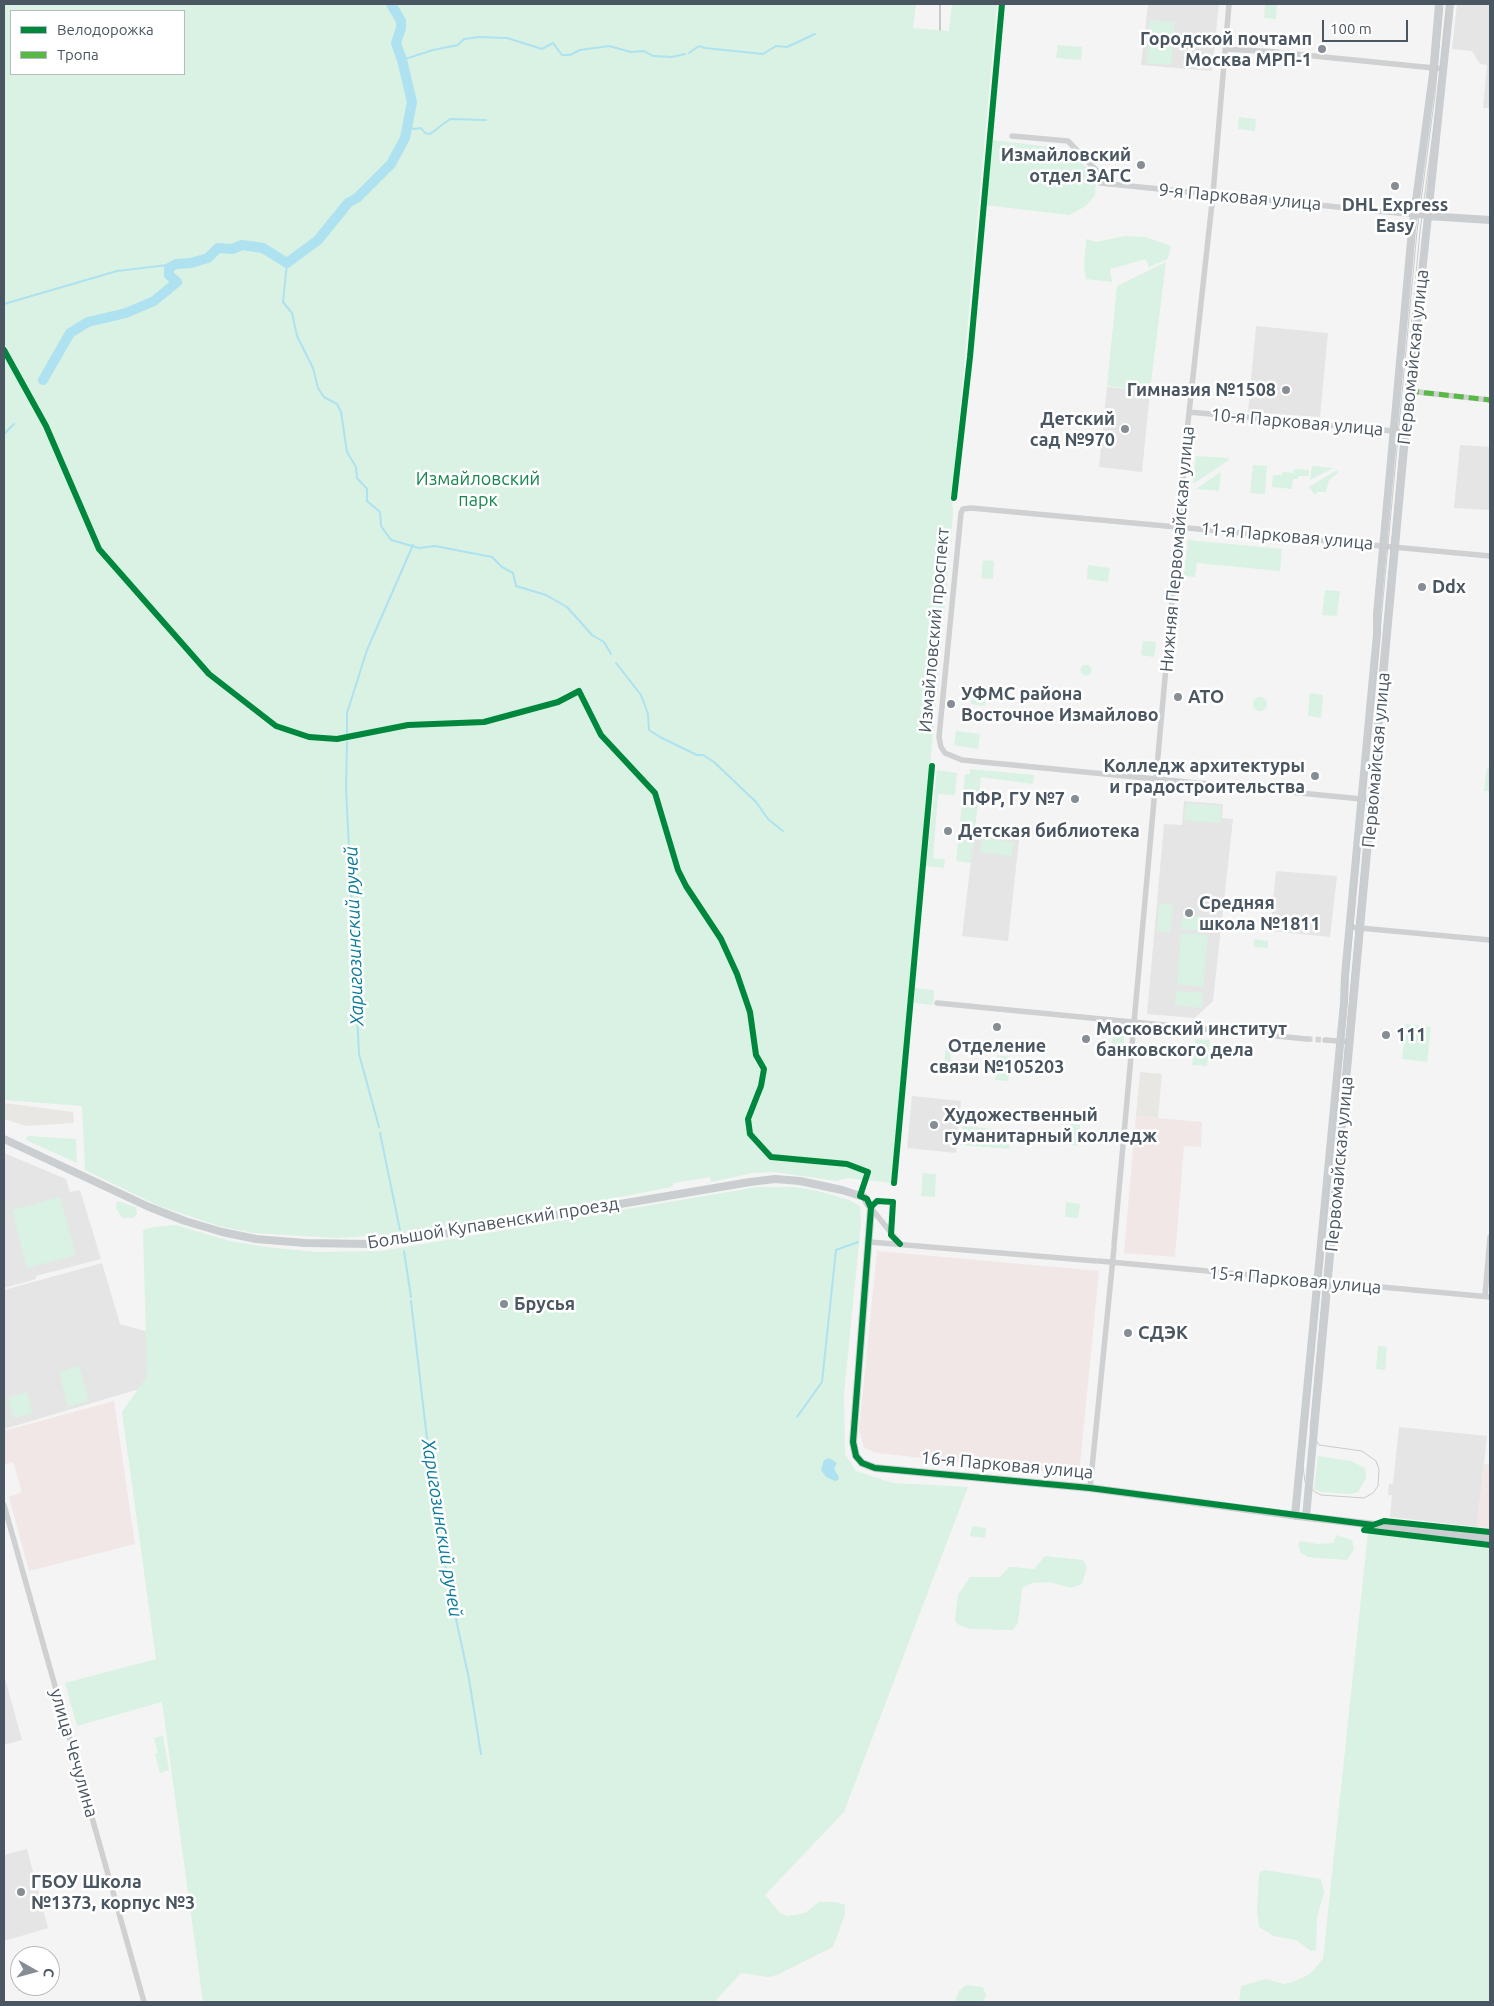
<!DOCTYPE html>
<meta charset="utf-8">
<style>
body{margin:0}
#map{position:relative;width:1494px;height:2006px;overflow:hidden;background:#f4f4f4;font-family:Ubuntu,sans-serif}
canvas{display:block}
.frame{position:absolute;inset:0;border:5px solid #4a5661;pointer-events:none}
.legend{position:absolute;left:10px;top:10px;width:175px;height:65px;box-sizing:border-box;background:#fff;border:1px solid #b7bbc0;margin:0;padding:6px 9px;list-style:none;font-size:15px;color:#4a5661}
.legend li{display:flex;align-items:center;gap:10px;height:25px}
.legend b{width:25px;border:1px solid #b7bbc0}
.north{position:absolute;left:10px;top:1946px;width:50px;height:50px;box-sizing:border-box;background:#fff;border:1px solid #b7bbc0;border-radius:50%;rotate:97deg;font-size:14px;font-weight:700;line-height:20px;text-align:center;color:#4a5661}
.north::after{content:'';display:block;margin:auto;width:18px;height:22px;background:#868d94;clip-path:polygon(50% 0,100% 100%,50% 72%,0 100%)}
.scale{position:absolute;left:1322px;top:20px;width:86px;height:22px;box-sizing:border-box;border:2px solid #4a5661;border-top:0;padding-left:6px;font-size:15px;line-height:18px;white-space:nowrap;color:#4a5661;-webkit-text-stroke:4px #fff;paint-order:stroke}
</style>
<div id="map">
<canvas width="1494" height="2006"></canvas>
<div class="frame"></div>
<ul class="legend">
<li><b style="height:6px;background:#00873e"></b>Велодорожка</li>
<li><b style="height:6px;background:#58b947"></b>Тропа</li>
</ul>
<div class="north">С</div>
<div class="scale">100 m</div>
</div>
<script>
const context = document.querySelector('canvas').getContext('2d');
context.lineJoin = 'round';
function fill(path, color) {
  context.fillStyle = color;
  context.fill(path, 'evenodd');
}
function poly(rows) {
  const path = new Path2D();
  for (const r of rows) {
    if (r.length === 3) {
      path.moveTo(r[0] + r[2], r[1]);
      path.arc(r[0], r[1], r[2], 0, 2 * Math.PI);
      continue;
    }
    path.moveTo(r[0], r[1]);
    for (let i = 2; i < r.length; i += 2) path.lineTo(r[i], r[i + 1]);
  }
  return path;
}
function strokePath(path, color, width, dash) {
  context.strokeStyle = color;
  context.lineWidth = width;
  context.lineCap = dash ? 'butt' : 'round';
  context.setLineDash(dash || []);
  context.stroke(path);
}
function label(font, color, halo, rows, align = 'center') {
  context.font = font + ' Ubuntu,sans-serif';
  context.lineWidth = 5;
  context.setLineDash([]);
  context.textBaseline = 'middle';
  context.strokeStyle = halo;
  context.fillStyle = color;
  for (const [text, x, y, turn = 0] of rows) {
    context.save();
    context.translate(x, y);
    context.rotate((+turn || 0) * Math.PI / 180);
    context.textAlign = isNaN(turn) ? turn : align;
    if (halo) context.strokeText(text, 0, 0);
    context.fillText(text, 0, 0);
    context.restore();
  }
}
const commercial = poly([
 [1140,1072,1162,1074,1158,1118,1136,1116],
 [4,1103,73,1112,74,1123,26,1126,4,1119]
]);
const education = poly([
 [1148,4,1219,4,1212,71,1141,65],
 [1457,4,1490,4,1490,108,1483,108,1487,65,1480,64,1472,51,1452,49],
 [1256,326,1328,333,1320,417,1248,412],
 [1107,387,1150,391,1142,472,1099,467],
 [1460,445,1490,447,1490,510,1454,508],
 [1184,801,1223,804,1222,818,1233,819,1213,1001,1195,1018,1147,1014,1164,824,1182,825],
 [974,835,1019,840,1008,941,962,936],
 [1276,871,1337,876,1330,937,1270,931],
 [912,1096,961,1101,956,1153,907,1148],
 [4,1153,66,1179,70,1192,80,1190,101,1259,36,1276,36,1279,4,1288],
 [102,1263,120,1324,152,1333,146,1387,4,1429,4,1290],
 [1399,1427,1487,1436,1477,1527,1390,1517,1392,1495,1388,1495,1389,1484,1393,1484],
 [4,1675,22,1740,4,1745],
 [27,1849,48,1928,4,1941,4,1855]
]);
const medical = poly([
 [1136,1116,1202,1122,1201,1147,1184,1146,1175,1257,1124,1253],
 [877,1251,1099,1271,1079,1475,877,1453,864,1448,859,1430],
 [114,1401,135,1544,29,1571,9,1497,22,1492,13,1462,4,1465,4,1431],
 [1484,1464,1490,1465,1490,1528,1477,1527]
]);
const green = poly([
 [4,4,916,4,913,28,949,31,952,4,997,4,952,497,953,515,892,1183,848,1178,837,1181,775,1172,753,1173,711,1182,710,1177,674,1183,672,1187,479,1224,474,1222,399,1234,337,1238,253,1233,219,1226,159,1206,85,1170,82,1106,4,1100],
 [184,11,184,74,11,74,11,11],
 [1265,4,1277,4,1276,19,1264,18],
 [1150,20,1175,22,1171,65,1147,63],
 [1058,45,1082,47,1081,60,1056,58],
 [1239,117,1256,119,1255,131,1238,129],
 [992,140,1066,149,1093,173,1096,181,1095,195,1086,206,1069,215,985,205],
 [1125,236,1145,237,1171,246,1168,259,1149,267,1146,259,1110,269,1112,282,1086,279,1084,267,1086,239,1096,242],
 [1166,262,1150,391,1107,386,1117,286],
 [1196,456,1228,458,1229,460,1193,484],
 [1253,465,1267,466,1265,494,1250,493],
 [1312,466,1333,468,1310,480],
 [1294,469,1309,470,1309,476,1298,476,1298,479,1293,479,1292,489,1272,487,1273,475,1282,475,1282,472,1294,473],
 [1337,470,1338,473,1329,480,1326,492,1317,492,1315,495,1309,487],
 [1219,473,1221,473,1219,491,1196,489],
 [1188,540,1282,549,1280,571,1197,563,1195,577,1184,576],
 [983,560,994,561,993,579,981,578],
 [1088,565,1110,568,1108,582,1087,579],
 [1325,590,1340,591,1337,616,1322,615],
 [1143,641,1156,642,1154,657,1141,655],
 [1086,670,5.5],
 [973,686,986,687,985,706,971,704],
 [1310,693,1323,695,1321,718,1308,716],
 [1260,704,7],
 [956,731,980,734,978,749,954,745],
 [1487,767,1490,768,1490,791,1484,791],
 [970,769,1034,775,1033,784,981,777,971,863,956,861,965,774,970,774],
 [937,770,957,773,955,795,938,794,933,858,945,859,944,868,926,866],
 [1186,803,1221,806,1220,823,1184,820],
 [982,838,1013,842,1012,856,980,852],
 [1159,904,1173,905,1170,932,1157,931],
 [1183,915,1210,918,1208,932,1181,929],
 [1181,933,1208,935,1203,987,1177,984],
 [1254,939,1268,941,1268,948,1254,947],
 [915,988,934,990,933,1005,914,1003],
 [1176,991,1203,993,1202,1008,1175,1005],
 [1406,1024,1431,1027,1427,1062,1402,1059],
 [1113,1030,1125,1031,1123,1051,1111,1050],
 [1195,1039,1210,1040,1207,1066,1192,1065],
 [946,1046,952,1046,949,1074,943,1074],
 [997,1055,1011,1057,1008,1081,995,1080],
 [1071,1124,1080,1125,1078,1146,1069,1145],
 [963,1126,1011,1131,1009,1149,961,1145],
 [28,1136,76,1139,77,1163,26,1140],
 [923,1173,936,1174,935,1197,921,1196],
 [757,1187,792,1187,814,1190,849,1200,860,1206,861,1224,844,1394,845,1454,856,1471,893,1483,968,1487,844,1812,765,1895,780,1913,788,1916,805,1913,819,1902,837,1902,845,1905,845,1914,833,1947,777,1975,768,1977,741,1973,717,1999,717,2002,203,2002,162,1702,77,1726,65,1683,156,1659,122,1412,147,1376,143,1230,154,1227,176,1225,230,1241,266,1247,316,1252,382,1251],
 [60,1197,76,1255,27,1268,12,1210],
 [117,1201,136,1207,137,1214,133,1218,122,1218,116,1208],
 [1066,1202,1080,1204,1078,1218,1065,1217],
 [1378,1346,1387,1347,1385,1370,1376,1369],
 [79,1366,89,1401,68,1407,59,1372],
 [27,1392,33,1413,14,1418,8,1398],
 [1318,1456,1351,1461,1365,1468,1366,1478,1358,1492,1350,1494,1320,1492,1314,1489],
 [972,1526,986,1528,985,1538,970,1536],
 [1368,1532,1490,1547,1490,2002,1239,2002,1241,1986,1266,1979,1284,1984,1293,1982,1310,1974,1323,1959],
 [1336,1535,1352,1540,1354,1549,1347,1560,1308,1557,1301,1553,1298,1544,1301,1541,1317,1544,1334,1543],
 [1045,1556,1083,1560,1087,1567,1082,1584,1071,1588,1050,1582,1032,1583,1022,1588,1018,1623,1013,1630,969,1629,957,1624,955,1620,958,1595,970,1577,1000,1577,1009,1567,1013,1567,1034,1569],
 [163,1736,169,1770,160,1773,155,1754,158,1753,154,1738],
 [1265,1870,1321,1879,1324,1892,1317,1918,1316,1950,1311,1951,1296,1940,1274,1936,1259,1927,1257,1910,1259,1874,1261,1871],
 [966,1985,983,1987,986,1995,983,2002,955,2002,959,1991]
]);
const water = poly([
 [829,1458,837,1463,834,1469,839,1477,838,1480,835,1481,826,1477,821,1470,824,1460]
]);
const stream = poly([
 [689,53,699,46,705,48,763,54,776,46,787,47,815,34],
 [402,60,433,50,458,45,464,39,479,37,507,38,542,49,553,43,562,55,570,55,580,50,609,46,631,52,644,51,653,56,672,57,685,54],
 [408,127,415,129,421,128,425,133,430,134,450,119,486,120],
 [287,263,283,302,292,313,297,336,313,368,318,388,324,397,337,404,341,412,347,452,356,467,357,478,367,489,367,501,380,512,381,526,391,540,419,548,435,546,492,557,502,567,513,573,516,586,546,595,567,607,592,635,604,642,611,654],
 [4,304,117,271,176,264],
 [4,434,14,424],
 [616,663,641,695,648,714,649,730,660,737,697,755,703,755,714,762,756,802,768,819,783,831],
 [347,735,347,713,367,650,413,545],
 [347,742,346,788,359,1054,379,1127],
 [380,1133,400,1230],
 [404,1251,411,1297],
 [411,1301,436,1516,451,1596,469,1679,481,1754],
 [797,1417,822,1382,836,1250,858,1242]
]);
const river = poly([
 [43,380,70,333,88,322,126,313,154,301,177,282,169,275,169,268,176,264,191,263,208,258,218,248,232,249,242,245,263,248,287,263,318,240,348,203,357,198,391,164,405,138,412,102,402,60,396,43,401,28,401,21,391,4]
]);
const minorTunnel = poly([
 [1307,1039,1325,1040]
]);
const minor = poly([
 [1225,49,1278,52],
 [1284,53,1444,69],
 [1012,136,1068,141,1097,171,1100,183,1427,216],
 [1409,391,1490,400],
 [1189,412,1405,432],
 [1372,800,982,762,962,760,945,753,941,747,939,737,961,513,963,509,971,508,1490,556],
 [1349,927,1490,940],
 [937,1003,1307,1039],
 [1325,1040,1350,1042],
 [871,1208,900,1244],
 [870,1242,1096,1261],
 [1114,1245,1188,422,1213,194,1229,4],
 [1099,1261,1490,1297],
 [1485,1296,1490,1237],
 [1090,1488,1114,1248],
 [4,1505,144,2002]
]);
const major = poly([
 [1427,216,1490,220],
 [4,1139,149,1207,185,1221,222,1232,256,1239,305,1243,370,1244,402,1241,750,1182,775,1179,800,1181,842,1190,864,1197,871,1208,853,1442,856,1456,862,1463,875,1468,1090,1488,1306,1517,1490,1538],
 [1295,1516,1344,1003,1345,975,1377,634,1377,614,1412,230,1433,74,1439,4],
 [1306,1517,1406,427,1450,4]
]);
const tram = poly([
 [1443,4,1435,95,1417,231,1303,1466,1305,1482,1315,1492,1321,1495,1364,1498,1373,1493,1378,1486,1379,1469,1376,1461,1362,1451,1319,1445,1310,1430,1420,231,1438,95,1447,4]
]);
const rail = poly([
 [940,4,940,30]
]);
const quiet = poly([
 [1409,391,1490,400]
]);
const cycleway = poly([
 [4,350,46,426,99,549,209,674,276,726,309,737,337,739,408,725,484,722,558,702,579,691,601,735,655,793,678,870,686,886,721,939,737,974,750,1012,756,1055,764,1069,761,1086,748,1119,750,1134,771,1157,847,1164,868,1172,860,1196,867,1199,871,1208,853,1442,856,1456,862,1463,875,1468,1090,1488,1373,1525,1384,1521,1490,1532],
 [954,498,970,357,1002,4],
 [894,1183,932,766],
 [871,1207,877,1201,893,1202,891,1235,900,1244],
 [1364,1530,1490,1545]
]);
const markers = [
 [1322,49,5,"#868d94"],
 [1141,165,5,"#868d94"],
 [1395,186,5,"#868d94"],
 [1286,390,5,"#868d94"],
 [1125,429,5,"#868d94"],
 [1422,587,5,"#868d94"],
 [1178,697,5,"#868d94"],
 [951,704,5,"#868d94"],
 [1315,776,5,"#868d94"],
 [1075,799,5,"#868d94"],
 [948,831,5,"#868d94"],
 [1189,913,5,"#868d94"],
 [997,1027,5,"#868d94"],
 [1386,1035,5,"#868d94"],
 [1086,1039,5,"#868d94"],
 [934,1125,5,"#868d94"],
 [504,1304,5,"#868d94"],
 [1128,1333,5,"#868d94"],
 [21,1892,5,"#868d94"]
];
const poiNames = [
 ["Городской почтамп",1312,39,"right"],
 ["Москва МРП-1",1312,60,"right"],
 ["Измайловский",1131,155,"right"],
 ["отдел ЗАГС",1131,176,"right"],
 ["DHL Express",1395,205,"center"],
 ["Easy",1395,226,"center"],
 ["Гимназия №1508",1276,390,"right"],
 ["Детский",1115,419,"right"],
 ["сад №970",1115,440,"right"],
 ["Ddx",1432,587],
 ["УФМС района",961,694],
 ["Восточное Измайлово",961,715],
 ["АТО",1188,697],
 ["Колледж архитектуры",1305,766,"right"],
 ["и градостроительства",1305,787,"right"],
 ["ПФР, ГУ №7",1065,799,"right"],
 ["Детская библиотека",958,831],
 ["Средняя",1199,903],
 ["школа №1811",1199,924],
 ["Московский институт",1096,1029],
 ["банковского дела",1096,1050],
 ["111",1396,1035],
 ["Отделение",997,1046,"center"],
 ["связи №105203",997,1067,"center"],
 ["Художественный",944,1115],
 ["гуманитарный колледж",944,1136],
 ["Брусья",514,1304],
 ["СДЭК",1138,1333],
 ["ГБОУ Школа",31,1882],
 ["№1373, корпус №3",31,1903]
];
const streetNames = [
 ["9-я Парковая улица",1240,197,5],
 ["Первомайская улица",1413,357,-84],
 ["10-я Парковая улица",1297,422,5],
 ["11-я Парковая улица",1287,536,5],
 ["Нижняя Первомайская улица",1177,549,-85],
 ["Измайловский проспект",934,630,-85],
 ["Первомайская улица",1376,760,-85],
 ["Первомайская улица",1339,1164,-85],
 ["Большой Купавенский проезд",493,1223,-9],
 ["15-я Парковая улица",1295,1280,5],
 ["16-я Парковая улица",1007,1465,5],
 ["улица Чечулина",74,1753,74]
];
const parkNames = [
 ["Измайловский",478,479],
 ["парк",478,500]
];
const waterNames = [
 ["Харигозинский ручей",354,936,-92],
 ["Харигозинский ручей",442,1528,81]
];
fill(commercial, '#e8e7e3');
fill(education, '#e6e5e6');
fill(medical, '#f1e7e6');
fill(green, '#d9f2e3');
fill(water, '#aee2f0');
strokePath(stream, '#aee2f0', 2);
strokePath(river, '#aee2f0', 10);
strokePath(minorTunnel, '#d2d4d7', 5.5, [5.5, 3]);
strokePath(minor, '#ced0d2', 5.5);
strokePath(major, '#caced1', 8);
strokePath(tram, '#c9cacc', 1);
strokePath(rail, '#c9cacc', 2);
strokePath(quiet, '#58b947', 5, [10, 5]);
strokePath(cycleway, '#00873e', 6);
for (const [x, y, r, color] of markers) {
  const dot = new Path2D();
  dot.arc(x, y, r, 0, 2 * Math.PI);
  context.fillStyle = color;
  context.fill(dot);
  strokePath(dot, '#fff', 2);
}
label('bold 18px', '#4a5661', '#fff', poiNames, 'left');
label('18px', '#4a5661', '#fff', streetNames);
label('18px', '#17864f', '#fff', parkNames);
label('italic 19px', '#0c7c9b', '#fff', waterNames);
</script>
